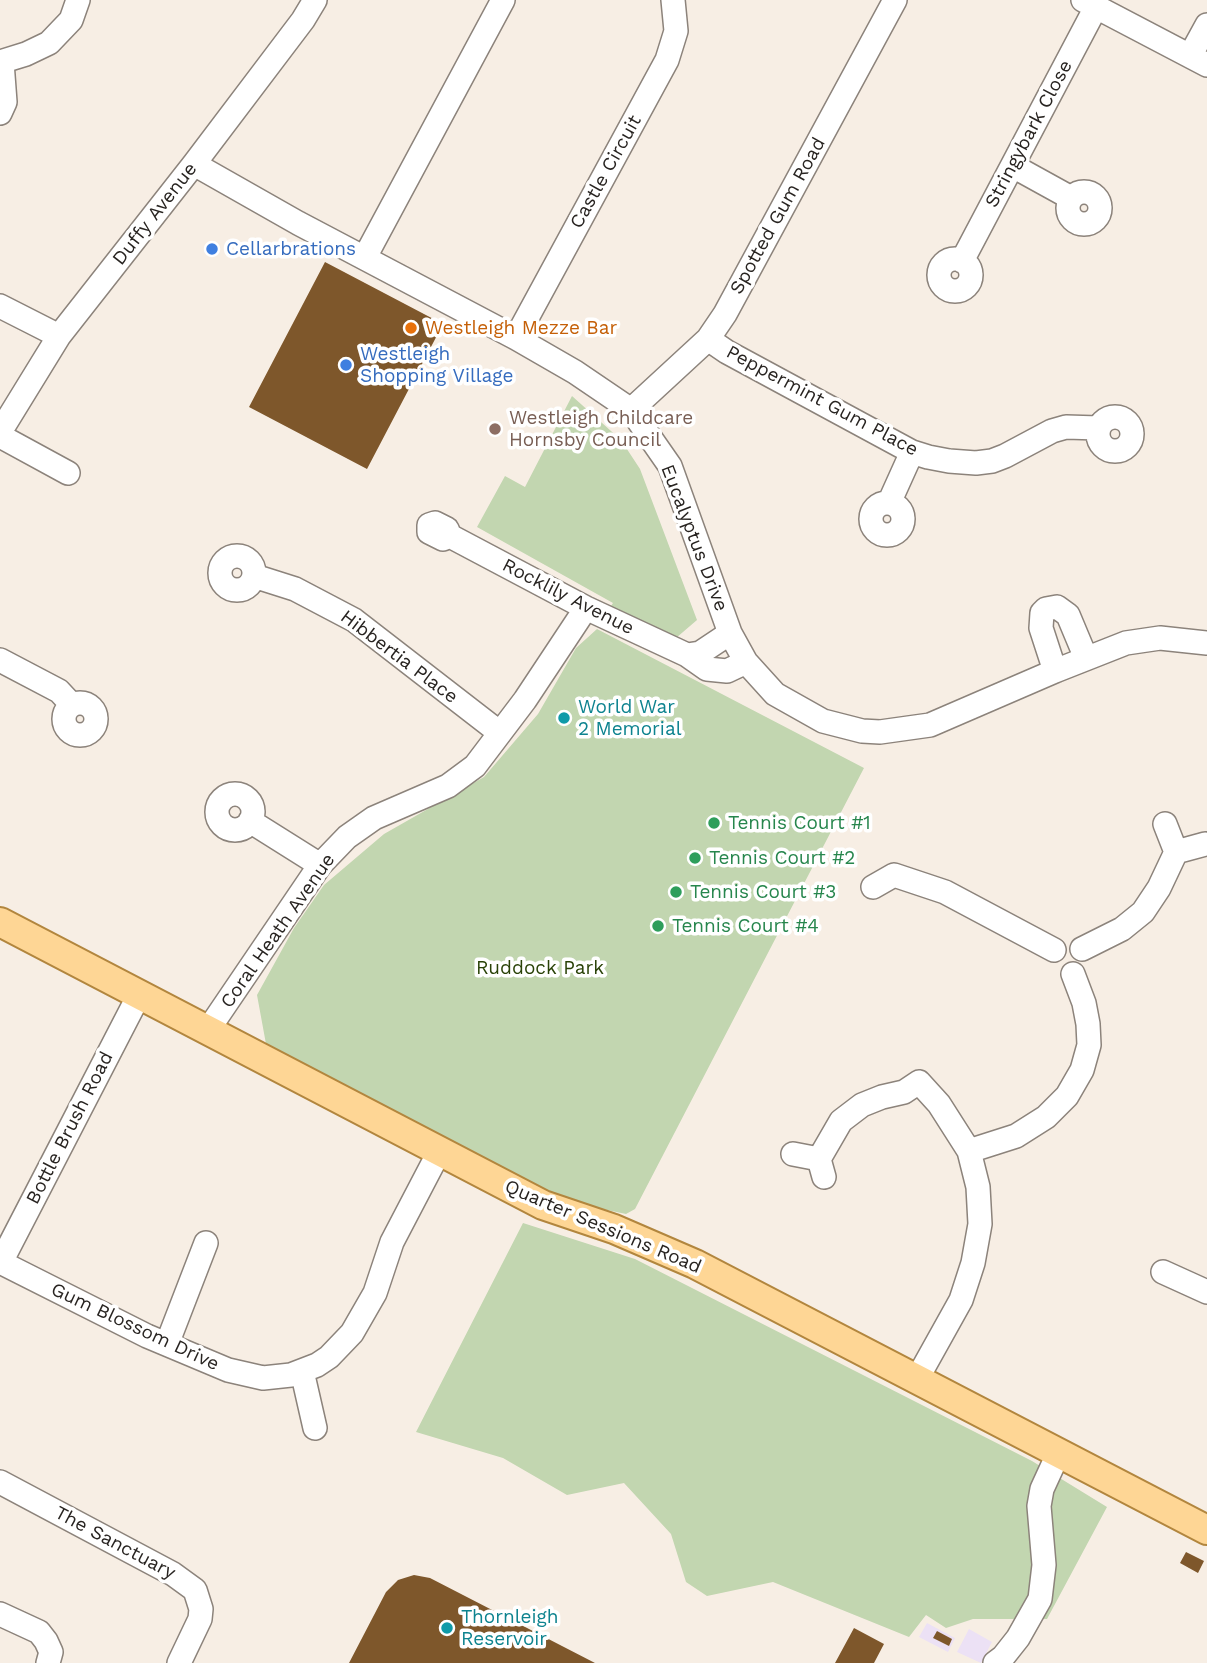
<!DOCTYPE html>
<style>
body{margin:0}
canvas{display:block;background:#f7eee4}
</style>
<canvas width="1207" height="1663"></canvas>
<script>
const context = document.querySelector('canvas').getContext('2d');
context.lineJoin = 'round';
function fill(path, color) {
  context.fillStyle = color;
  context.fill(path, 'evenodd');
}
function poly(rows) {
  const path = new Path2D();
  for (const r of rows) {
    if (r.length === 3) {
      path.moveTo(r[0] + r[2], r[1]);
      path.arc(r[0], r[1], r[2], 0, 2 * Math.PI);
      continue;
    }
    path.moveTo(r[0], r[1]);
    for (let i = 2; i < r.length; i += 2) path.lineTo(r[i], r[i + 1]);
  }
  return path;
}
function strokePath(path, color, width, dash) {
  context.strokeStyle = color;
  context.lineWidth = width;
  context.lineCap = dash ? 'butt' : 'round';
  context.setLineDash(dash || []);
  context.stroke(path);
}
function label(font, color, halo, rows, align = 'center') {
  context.font = font + ' "Work Sans",sans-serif';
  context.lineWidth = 7;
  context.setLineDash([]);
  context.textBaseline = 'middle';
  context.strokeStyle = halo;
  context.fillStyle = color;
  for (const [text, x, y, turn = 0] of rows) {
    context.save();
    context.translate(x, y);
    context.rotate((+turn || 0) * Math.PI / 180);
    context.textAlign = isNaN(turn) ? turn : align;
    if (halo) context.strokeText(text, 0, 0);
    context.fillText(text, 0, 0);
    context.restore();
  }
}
const industrial = poly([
 [927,1623,955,1638,948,1652,919,1637],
 [969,1629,992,1642,981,1663,957,1652]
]);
const green = poly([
 [572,396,621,440,640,469,697,620,676,638,611,606,613,603,477,527,505,476,525,487],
 [597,629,864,768,635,1209,626,1214,555,1199,266,1044,257,995,294,928,324,885,384,834,484,777,538,714,576,648],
 [523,1223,635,1259,1032,1461,1107,1507,1047,1619,973,1619,946,1628,926,1615,909,1637,773,1582,707,1596,686,1582,671,1534,624,1483,567,1495,503,1458,416,1432]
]);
const building = poly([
 [325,262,443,324,367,469,249,407],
 [1186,1552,1204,1561,1198,1573,1180,1563],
 [414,1575,430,1578,595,1663,349,1663,386,1592,398,1580],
 [854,1628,884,1644,874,1663,835,1663],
 [937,1631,952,1639,949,1646,933,1638]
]);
const minor = poly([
 [1083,0,1207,65],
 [1190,56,1207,25],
 [0,62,26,54,49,43,71,20,78,0],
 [0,113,5,102,2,62],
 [194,164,298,223,516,338,575,372,631,410,670,466,730,633,746,662,775,694,823,721,862,731,880,732,930,725,1055,671,1126,643,1160,638,1207,643],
 [1013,166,1071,198],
 [1084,208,16],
 [365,257,503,0],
 [955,275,16],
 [962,261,1096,7],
 [0,306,59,336],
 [516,338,667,60,676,31,673,0],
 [708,339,727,352,912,452,928,457,949,461,976,463,992,461,1005,456,1052,431,1066,427,1099,428],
 [631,410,708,339,725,314,895,0],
 [1115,434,17],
 [0,432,59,336,194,164,303,20,315,0],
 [0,436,68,473],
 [887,519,16],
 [889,503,912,452],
 [450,536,443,539,429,532,429,525,435,523,447,529,450,536,586,608,687,655,707,669,727,671,746,662],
 [237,573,17],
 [254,576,295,589,354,620,500,733],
 [687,655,700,653,730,633],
 [0,660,59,691,72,705],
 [1055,671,1041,628,1042,613,1046,609,1057,607,1068,615,1086,658],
 [80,719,16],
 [235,812,18],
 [250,821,320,865],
 [1165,824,1176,852],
 [873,887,894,875,945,892,1054,950],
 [1082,949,1122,929,1143,912,1159,888,1176,852,1205,844],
 [208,1030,320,865,347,837,374,818,448,786,475,766,525,700,586,608],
 [969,1151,1016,1136,1046,1117,1067,1096,1082,1070,1089,1045,1088,1024,1084,1003,1073,974],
 [793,1154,819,1159],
 [824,1177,819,1159,841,1121,862,1105,882,1097,904,1092,919,1082,939,1104,969,1151,978,1187,980,1224,973,1263,961,1300,917,1379],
 [0,1262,147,1336,228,1370,263,1378,291,1375,317,1365,329,1357,352,1333,375,1293,392,1242,439,1152],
 [1,1262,139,995],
 [1163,1272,1207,1292],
 [167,1344,206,1243],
 [302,1371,315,1428],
 [0,1482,173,1574,195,1590,201,1609,200,1619,179,1663],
 [0,1614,39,1632,46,1641,51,1652,48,1663],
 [995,1663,1003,1657,1018,1638,1040,1599,1044,1565,1039,1506,1042,1489,1059,1452]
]);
const major = poly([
 [0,922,543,1205,614,1229,695,1264,1207,1530]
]);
const markers = [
 [212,249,7,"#3f7fe0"],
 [411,328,7,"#e8710a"],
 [346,365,7,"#3f7fe0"],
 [495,429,7,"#8d6e63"],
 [564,718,7,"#0f9aa8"],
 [714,823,7,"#2e9e5b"],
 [695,858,7,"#2e9e5b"],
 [676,892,7,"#2e9e5b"],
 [658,926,7,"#2e9e5b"],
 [447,1628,7,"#0f9aa8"]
];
const streetNames = [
 ["Stringybark Close",1029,134,-62],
 ["Castle Circuit",606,172,-61],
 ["Duffy Avenue",155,214,-52],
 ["Spotted Gum Road",778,216,-61],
 ["Peppermint Gum Place",822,401,28],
 ["Eucalyptus Drive",694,538,69],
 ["Rocklily Avenue",568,597,27],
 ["Hibbertia Place",399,657,37],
 ["Coral Heath Avenue",278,931,-55],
 ["Bottle Brush Road",70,1128,-63],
 ["Quarter Sessions Road",603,1227,23],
 ["Gum Blossom Drive",135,1327,25],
 ["The Sanctuary",115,1543,28]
];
const shopNames = [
 ["Cellarbrations",226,249],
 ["Westleigh",360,354],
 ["Shopping Village",360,376]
];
const foodNames = [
 ["Westleigh Mezze Bar",425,328]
];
const educationNames = [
 ["Westleigh Childcare",509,418],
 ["Hornsby Council",509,440]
];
const cultureNames = [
 ["World War",578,707],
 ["2 Memorial",578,729],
 ["Thornleigh",461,1617],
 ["Reservoir",461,1639]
];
const leisureNames = [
 ["Tennis Court #1",728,823],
 ["Tennis Court #2",709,858],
 ["Tennis Court #3",690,892],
 ["Tennis Court #4",672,926]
];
const parkNames = [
 ["Ruddock Park",540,968]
];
fill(industrial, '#ece1f5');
fill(green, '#c2d6b0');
fill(building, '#7e572b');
strokePath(minor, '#8c837b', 26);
strokePath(major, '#b2863e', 32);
strokePath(minor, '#fff', 23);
strokePath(major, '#fed695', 28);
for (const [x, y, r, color] of markers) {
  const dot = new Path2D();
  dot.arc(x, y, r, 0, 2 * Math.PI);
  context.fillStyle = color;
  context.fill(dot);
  strokePath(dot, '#fff', 2.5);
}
label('19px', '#282421', '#fff', streetNames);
label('19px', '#366cbe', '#fff', shopNames, 'left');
label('19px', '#c56008', '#fff', foodNames, 'left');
label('19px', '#785e54', '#fff', educationNames, 'left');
label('19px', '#0d838f', '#fff', cultureNames, 'left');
label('19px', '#27864d', '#fff', leisureNames, 'left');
label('19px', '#294207', '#fff', parkNames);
</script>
